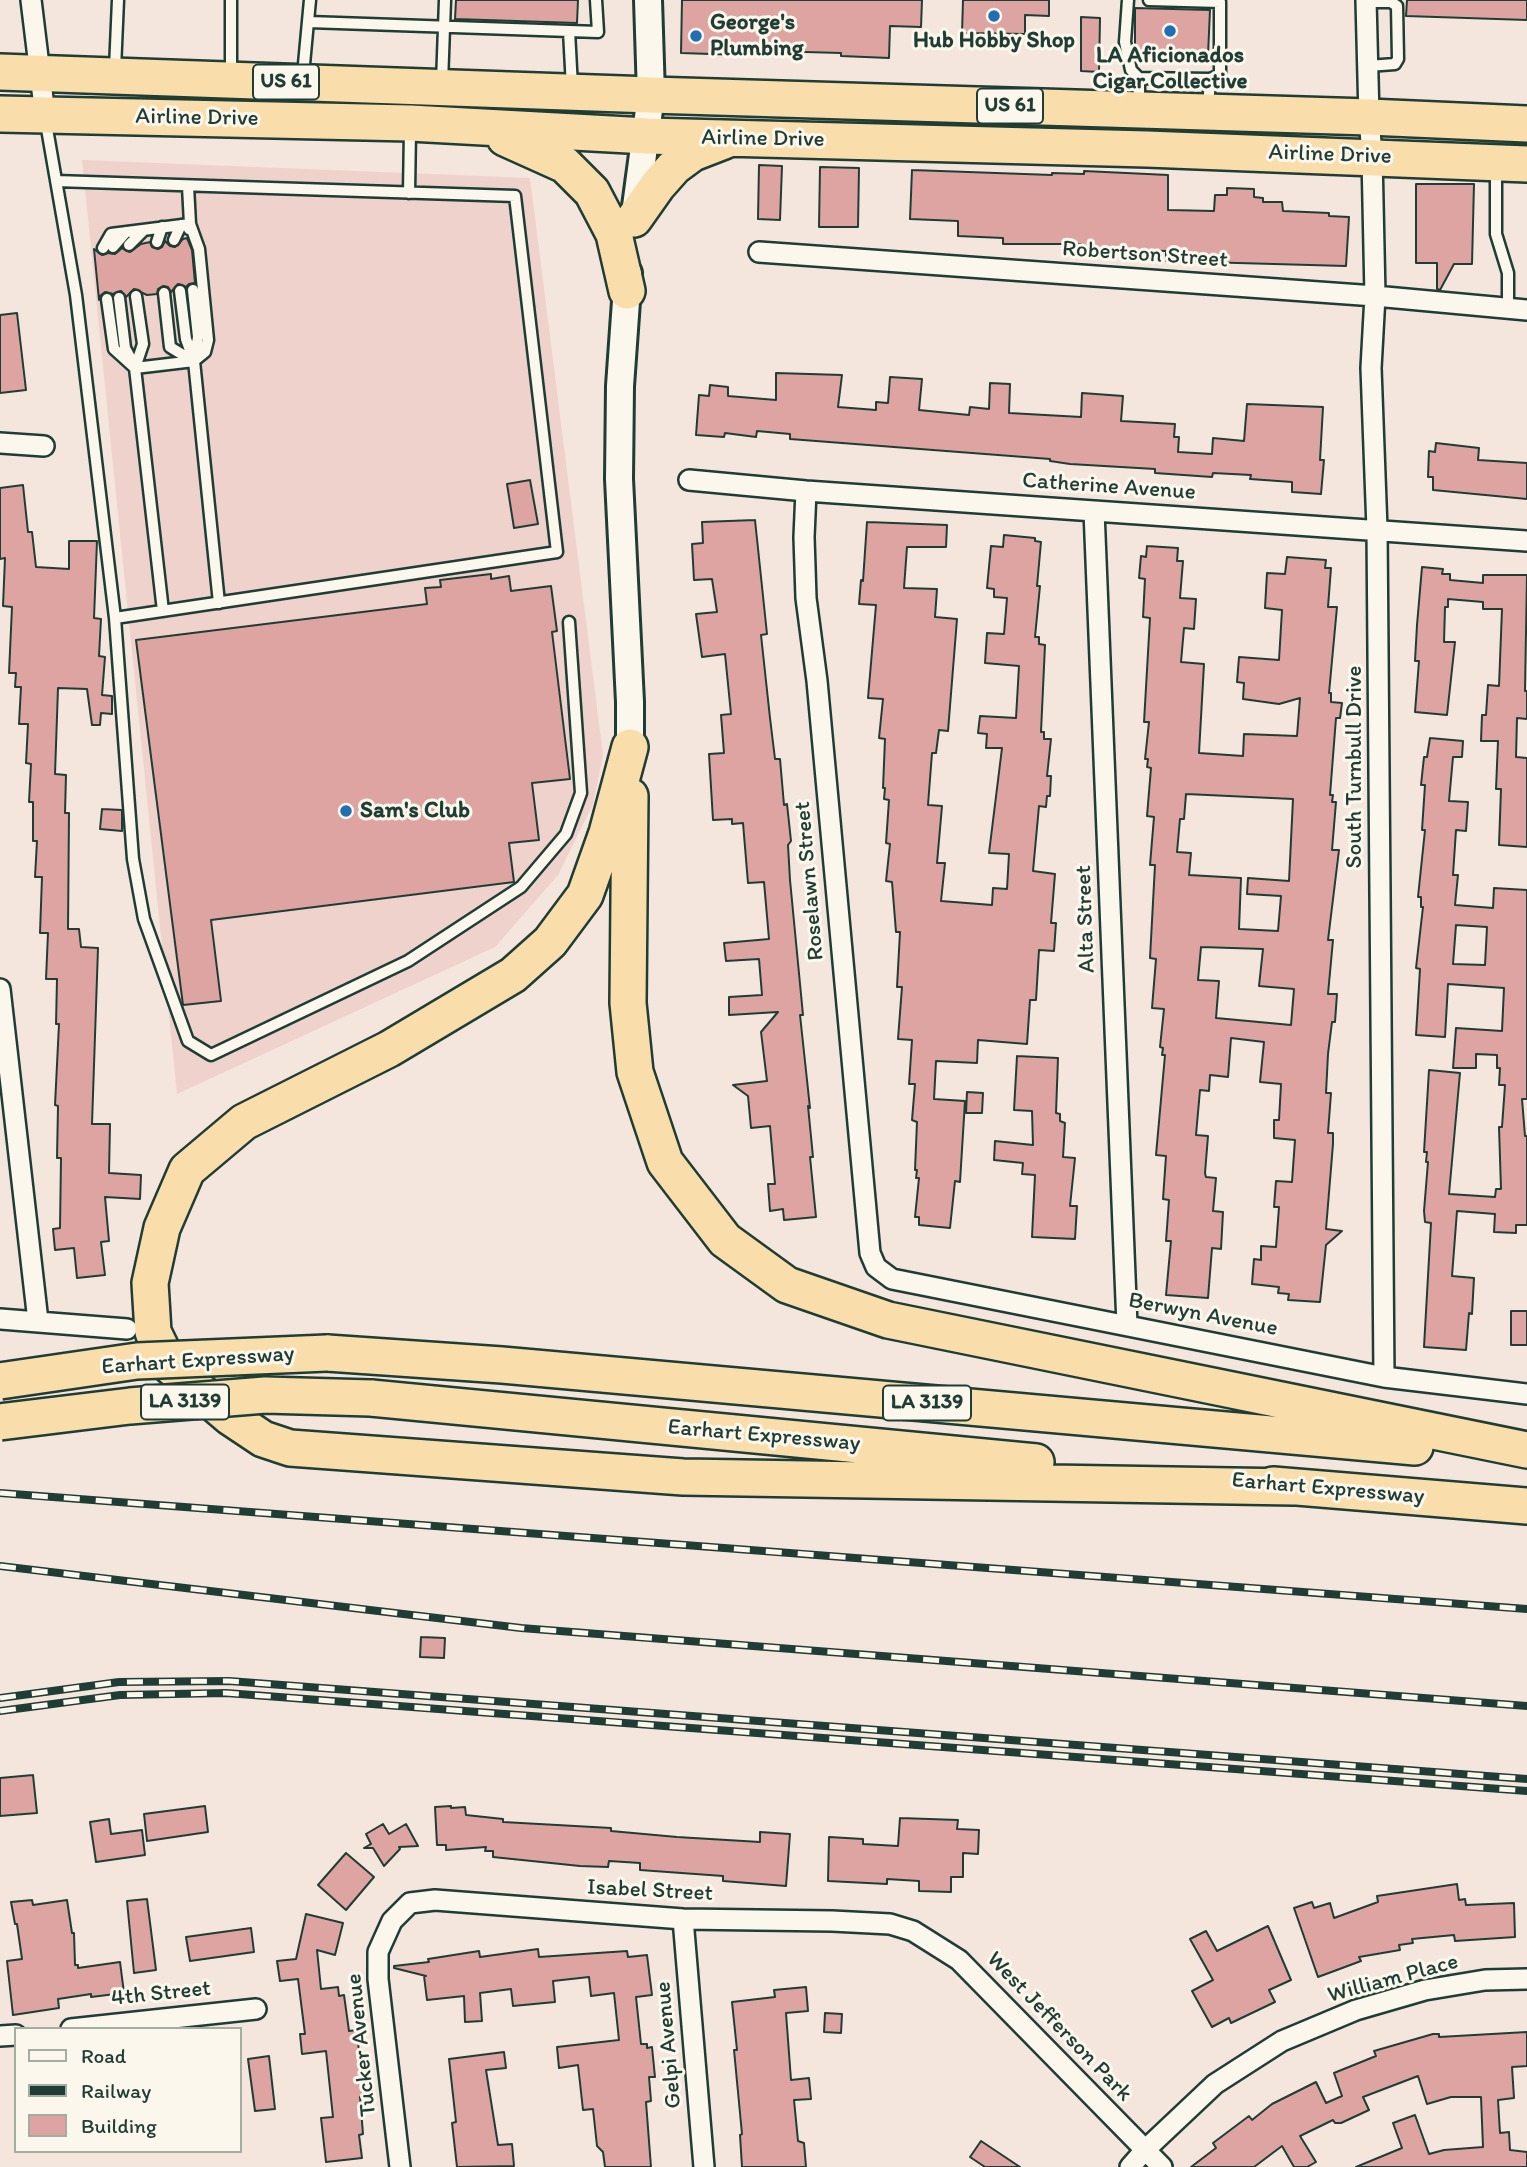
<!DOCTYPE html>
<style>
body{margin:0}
#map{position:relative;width:1527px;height:2167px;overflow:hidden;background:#f5e6dd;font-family:Itim,sans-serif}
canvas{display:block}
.legend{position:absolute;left:14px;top:2027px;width:228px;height:126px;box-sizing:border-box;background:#fbf7ec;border:2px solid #a3ada2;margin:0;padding:9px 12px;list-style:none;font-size:21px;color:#1f3d34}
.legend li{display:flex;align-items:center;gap:14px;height:35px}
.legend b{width:35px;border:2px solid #a3ada2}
</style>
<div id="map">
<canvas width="1527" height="2167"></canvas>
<ul class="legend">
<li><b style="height:9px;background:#fbf7ec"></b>Road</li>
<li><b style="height:9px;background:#1f3d34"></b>Railway</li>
<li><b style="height:19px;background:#dea4a2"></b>Building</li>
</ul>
</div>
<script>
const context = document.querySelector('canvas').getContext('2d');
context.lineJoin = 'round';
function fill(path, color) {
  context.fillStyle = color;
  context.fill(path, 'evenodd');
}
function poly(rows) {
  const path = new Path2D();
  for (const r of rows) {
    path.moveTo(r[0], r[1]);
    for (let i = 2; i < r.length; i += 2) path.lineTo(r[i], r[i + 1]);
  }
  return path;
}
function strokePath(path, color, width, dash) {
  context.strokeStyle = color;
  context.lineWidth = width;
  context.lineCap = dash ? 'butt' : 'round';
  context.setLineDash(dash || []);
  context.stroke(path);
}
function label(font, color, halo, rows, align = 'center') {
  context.font = font + ' Itim,sans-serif';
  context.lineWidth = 6;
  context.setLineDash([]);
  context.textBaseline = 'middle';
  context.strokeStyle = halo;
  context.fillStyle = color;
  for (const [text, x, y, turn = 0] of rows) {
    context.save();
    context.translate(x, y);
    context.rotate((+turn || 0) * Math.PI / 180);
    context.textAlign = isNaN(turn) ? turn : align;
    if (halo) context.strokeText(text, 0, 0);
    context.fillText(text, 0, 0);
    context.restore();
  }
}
const built = poly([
 [82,160,530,178,603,755,593,804,558,875,495,947,177,1094]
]);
const building = poly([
 [456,0,578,0,577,23,455,19,456,0],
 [682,0,922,0,921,27,890,26,889,58,841,56,841,53,770,51,770,56,681,53,682,0],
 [963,0,1049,0,1049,16,1025,15,1025,34,962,33,963,0],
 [1407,0,1527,0,1527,20,1406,16,1407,0],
 [1135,8,1210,10,1208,55,1135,53,1135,8],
 [1081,17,1100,18,1099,72,1081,71,1081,17],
 [759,165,782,166,780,220,758,219,759,165],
 [820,167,859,168,858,227,819,227,820,167],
 [912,170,1052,175,1052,173,1084,174,1084,171,1168,175,1168,210,1214,211,1215,195,1227,195,1227,188,1254,189,1254,197,1263,198,1263,202,1282,202,1283,211,1329,213,1329,216,1349,217,1346,266,1166,261,1166,251,1081,249,1081,244,1003,244,1003,238,958,236,958,221,910,219,912,170],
 [1416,184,1474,184,1472,264,1454,264,1440,290,1437,289,1437,263,1416,263,1416,184],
 [187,238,192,250,195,283,189,284,186,287,178,284,171,292,168,287,163,286,158,289,157,294,147,295,134,289,126,297,121,291,113,294,105,292,100,296,99,300,94,249,102,255,108,253,115,254,122,248,130,252,141,244,150,242,152,247,158,249,162,247,165,241,170,246,175,247,183,239,187,238],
 [17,313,26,390,0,393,0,315,17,313],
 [776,373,842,375,838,407,876,410,876,402,888,403,890,377,922,379,919,410,969,415,970,407,989,409,990,383,1010,384,1009,413,1081,417,1082,393,1123,396,1121,421,1175,424,1174,437,1179,437,1178,452,1212,454,1213,438,1244,441,1247,404,1323,407,1320,460,1324,460,1321,494,1292,492,1292,482,1250,479,1251,475,1213,473,1212,477,1155,473,1155,469,1070,464,1050,461,1050,459,790,439,790,434,757,431,756,437,725,433,724,437,696,435,699,395,709,396,710,385,728,387,728,396,776,400,776,373],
 [1436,443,1479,448,1478,460,1527,463,1527,499,1433,490,1433,477,1428,477,1429,451,1435,452,1436,443],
 [530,480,538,524,514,528,507,484,530,480],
 [23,485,28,532,32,532,36,567,69,569,69,541,97,541,94,618,101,619,99,656,105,657,102,695,112,696,112,714,101,713,100,725,92,725,87,689,58,688,55,774,66,775,65,813,69,813,68,929,79,929,81,947,98,948,92,1124,110,1124,109,1173,141,1175,140,1199,105,1197,109,1241,101,1242,105,1275,77,1278,74,1248,55,1250,53,1229,60,1228,61,1158,57,1158,58,1106,55,1105,59,1024,56,1024,57,979,46,979,48,933,40,933,42,877,35,877,37,841,33,841,33,802,29,802,31,764,26,763,28,724,19,724,21,687,15,687,16,673,9,673,12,607,3,606,5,558,0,559,0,488,23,485],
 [755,520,767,634,761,635,770,718,775,759,780,759,784,805,787,804,791,841,788,845,790,880,803,1015,800,1015,810,1108,808,1106,813,1157,810,1157,816,1217,784,1220,783,1209,770,1211,768,1184,775,1184,770,1126,751,1128,748,1096,733,1085,767,1081,761,1032,778,1012,729,1015,729,997,762,995,759,959,726,961,724,943,769,939,764,882,748,883,743,823,732,824,732,819,713,820,709,754,724,753,721,715,731,714,725,654,702,657,696,614,717,612,712,579,694,580,692,544,703,543,702,522,755,520],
 [867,522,947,525,946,547,907,547,904,588,937,589,935,617,957,619,948,731,939,730,936,753,932,753,928,805,942,806,937,863,945,863,941,901,992,905,993,888,1007,889,1009,854,989,853,1002,748,986,748,987,734,978,733,980,716,1016,718,1019,666,985,663,987,633,1004,634,1007,598,994,597,994,589,987,588,991,546,1003,547,1004,535,1035,538,1035,541,1041,542,1037,586,1040,586,1035,637,1039,637,1039,644,1045,645,1041,732,1044,732,1044,739,1051,739,1047,776,1051,776,1050,796,1047,796,1046,807,1039,806,1033,871,1055,874,1051,923,1056,923,1054,951,1039,950,1036,1000,1030,1000,1027,1044,978,1040,977,1063,936,1061,934,1099,965,1101,960,1182,955,1181,950,1228,919,1225,919,1217,915,1217,919,1178,916,1178,917,1170,915,1170,917,1122,912,1120,915,1084,909,1084,912,1040,898,1039,902,987,897,987,900,932,896,932,892,882,886,881,890,844,886,843,889,800,884,799,885,788,883,788,885,739,879,738,883,699,868,698,876,605,859,604,861,580,863,581,867,522],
 [1147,546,1178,548,1177,561,1183,561,1180,598,1196,599,1194,629,1184,628,1181,662,1204,664,1199,753,1243,756,1244,734,1297,736,1300,698,1279,704,1243,699,1244,683,1237,682,1239,657,1279,660,1282,610,1265,608,1267,573,1285,574,1287,557,1326,560,1325,568,1331,568,1328,607,1337,607,1329,693,1331,693,1331,702,1342,703,1340,718,1336,718,1330,795,1333,795,1332,802,1336,802,1332,850,1339,850,1328,940,1333,940,1328,994,1337,994,1335,1022,1332,1022,1328,1054,1326,1093,1331,1093,1328,1133,1333,1133,1333,1144,1326,1229,1342,1231,1326,1245,1320,1302,1288,1300,1289,1294,1278,1293,1279,1287,1252,1284,1254,1259,1261,1260,1261,1246,1276,1247,1279,1207,1274,1207,1276,1181,1292,1182,1295,1140,1274,1138,1274,1120,1279,1120,1281,1084,1260,1082,1264,1042,1231,1038,1228,1077,1210,1075,1209,1091,1200,1090,1196,1135,1208,1136,1205,1173,1206,1177,1216,1178,1213,1211,1223,1212,1221,1249,1212,1248,1208,1298,1166,1295,1171,1241,1166,1241,1169,1200,1163,1199,1166,1156,1156,1155,1165,1055,1162,1055,1163,1048,1160,1047,1164,1009,1152,1008,1156,959,1150,958,1155,865,1150,865,1154,817,1147,816,1151,768,1147,767,1148,759,1145,759,1149,722,1144,722,1150,618,1143,617,1145,579,1139,578,1141,556,1146,557,1147,546],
 [1186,794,1293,799,1289,881,1248,878,1247,894,1281,896,1278,931,1239,929,1241,878,1189,875,1191,853,1177,852,1180,819,1184,819,1186,794],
 [1201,947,1263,949,1259,986,1294,989,1291,1025,1216,1018,1219,981,1198,980,1201,947],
 [1422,567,1443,569,1442,574,1450,574,1450,580,1483,583,1483,575,1527,575,1525,691,1527,691,1527,719,1517,718,1516,757,1527,758,1527,847,1499,845,1501,789,1496,789,1498,741,1481,741,1482,715,1486,715,1488,685,1499,686,1502,609,1483,609,1483,602,1448,599,1448,607,1445,607,1444,642,1455,642,1447,715,1415,712,1419,661,1415,661,1417,625,1422,567],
 [491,574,491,579,509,576,511,591,551,586,557,631,552,632,570,779,532,783,539,840,509,843,514,882,211,920,221,1001,183,1005,136,640,427,604,425,588,441,587,440,580,491,574],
 [1430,738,1463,741,1462,757,1453,757,1449,801,1468,802,1466,831,1456,830,1453,875,1458,875,1455,905,1493,908,1494,888,1527,890,1527,1099,1522,1099,1525,1136,1527,1136,1527,1225,1516,1225,1516,1233,1494,1232,1495,1214,1457,1211,1452,1276,1474,1278,1472,1314,1469,1313,1466,1350,1424,1347,1431,1223,1425,1222,1424,1211,1428,1162,1426,1162,1427,1152,1424,1152,1429,1070,1460,1073,1449,1194,1495,1197,1496,1189,1501,1189,1499,1127,1502,1127,1505,1085,1499,1085,1500,1068,1497,1068,1497,1055,1476,1054,1476,1068,1453,1068,1456,1028,1502,1031,1504,988,1448,984,1445,1037,1416,1035,1420,969,1416,968,1423,907,1421,907,1421,897,1418,897,1425,830,1422,830,1425,785,1421,785,1424,757,1427,757,1430,738],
 [1456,925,1487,927,1485,965,1453,964,1456,925],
 [102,809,122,810,122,831,100,829,102,809],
 [1017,1056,1058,1058,1056,1113,1060,1114,1060,1121,1065,1123,1063,1157,1075,1158,1070,1206,1077,1206,1075,1239,1032,1237,1035,1175,1022,1174,1023,1163,994,1160,995,1141,1033,1145,1032,1111,1014,1110,1017,1056],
 [967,1092,983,1093,982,1113,966,1113,967,1092],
 [1511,1311,1527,1311,1527,1345,1511,1345,1511,1311],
 [421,1637,445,1638,444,1658,420,1657,421,1637],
 [33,1775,37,1813,0,1816,0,1778,33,1775],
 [205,1806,208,1832,147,1841,144,1814,205,1806],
 [451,1806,451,1808,465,1807,466,1815,503,1819,503,1822,611,1828,611,1831,677,1837,760,1842,760,1832,790,1834,786,1886,723,1881,723,1876,640,1870,640,1863,609,1861,608,1867,580,1866,493,1857,493,1851,485,1851,486,1847,446,1850,446,1845,437,1845,435,1807,451,1806],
 [900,1818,958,1820,957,1829,979,1830,978,1854,963,1853,963,1877,951,1877,951,1892,919,1891,919,1881,887,1879,887,1884,828,1881,829,1837,863,1839,863,1844,898,1846,900,1818],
 [109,1819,111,1834,142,1830,145,1855,96,1862,90,1822,109,1819],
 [383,1824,389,1834,406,1824,418,1846,399,1847,400,1849,384,1866,373,1848,364,1848,371,1844,366,1834,383,1824],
 [346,1853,374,1877,346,1910,318,1885,346,1853],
 [1457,1884,1459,1900,1465,1899,1466,1905,1514,1903,1515,1937,1455,1941,1454,1935,1412,1939,1413,1943,1399,1945,1400,1950,1359,1957,1361,1961,1318,1977,1294,1908,1312,1902,1314,1908,1330,1903,1334,1918,1378,1902,1377,1896,1457,1884],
 [147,1899,156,1970,134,1973,127,1901,147,1899],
 [32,1900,33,1905,67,1900,72,1933,74,1933,75,1965,78,1965,78,1968,120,1962,124,1993,91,1997,91,1994,58,1999,59,2008,13,2015,7,1961,22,1959,17,1924,15,1924,11,1902,32,1900],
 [306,1914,343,1923,335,1955,317,1950,321,1989,338,1987,339,1996,344,1995,349,2031,357,2030,363,2097,360,2097,363,2134,359,2135,362,2158,326,2162,321,2118,333,2117,326,2051,302,2054,300,2034,305,2034,298,1979,280,1981,277,1961,296,1959,306,1914],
 [1268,1926,1291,1980,1269,1990,1275,2002,1231,2023,1229,2018,1212,2027,1192,1991,1213,1980,1190,1939,1206,1931,1217,1951,1268,1926],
 [251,1928,254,1952,190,1961,186,1937,251,1928],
 [538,1949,539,1957,627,1951,628,1957,647,1955,652,1995,636,1997,641,2044,647,2044,647,2048,652,2047,655,2077,649,2077,651,2101,646,2102,651,2167,605,2167,603,2152,597,2146,593,2109,583,2110,578,2065,559,2068,557,2047,619,2040,614,1993,591,1996,589,1977,553,1981,555,2002,513,2006,511,1989,480,1993,482,2021,465,2022,464,1996,427,2000,424,1976,426,1976,394,1968,394,1966,429,1962,428,1959,479,1951,480,1957,538,1949],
 [806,1987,808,2011,786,2013,791,2080,809,2078,811,2099,794,2100,798,2141,804,2143,806,2167,742,2167,740,2135,742,2134,734,2050,737,2050,732,2002,775,1997,774,1990,806,1987],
 [825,2013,842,2014,841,2033,824,2032,825,2013],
 [1527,2032,1527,2066,1512,2067,1514,2098,1498,2100,1500,2133,1509,2132,1510,2150,1527,2152,1527,2167,1356,2167,1402,2148,1393,2123,1415,2115,1429,2154,1444,2150,1483,2147,1481,2097,1451,2097,1427,2104,1418,2076,1363,2097,1369,2110,1341,2123,1335,2123,1333,2120,1300,2136,1316,2162,1307,2167,1294,2167,1282,2146,1254,2167,1191,2167,1216,2148,1213,2143,1249,2116,1252,2120,1272,2104,1316,2082,1326,2103,1342,2096,1334,2073,1376,2056,1374,2051,1433,2034,1439,2034,1439,2037,1527,2032],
 [504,2052,506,2068,486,2070,498,2145,512,2144,514,2166,457,2167,452,2123,456,2122,449,2059,504,2052],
 [269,2056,275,2109,255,2111,248,2059,269,2056],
 [981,2141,1020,2167,985,2167,970,2157,981,2141]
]);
const lane = poly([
 [231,0,231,73],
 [1128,0,1125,42,1131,70,1139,78],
 [1149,0,1220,2,1220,75,1210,79],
 [1366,2,1391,2,1397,6,1398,59,1395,64,1368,66],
 [309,22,598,32,596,0],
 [569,31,572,87],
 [115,69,118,0],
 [303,75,310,0],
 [442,83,445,0],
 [1139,103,1139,78,1210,79,1208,108],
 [46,123,76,295,115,618,557,552,515,196,56,181],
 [1496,170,1496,234,1508,273,1508,308],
 [409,193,410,130],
 [174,240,181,225],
 [157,242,162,227],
 [129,245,144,230],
 [113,247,126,232],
 [103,248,111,234,190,224,189,229],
 [193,290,198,337,194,361],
 [180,291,186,339,194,361,219,603],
 [164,293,170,347,193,361],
 [119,298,125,348,132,361],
 [107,299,114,349,135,368],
 [135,368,143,344,136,296],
 [163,611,135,368,194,361,205,352,208,340,199,249,190,224,188,186],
 [115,618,133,859,144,919,188,1041,211,1055,408,961,521,887,566,834,581,793,569,622]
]);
const street = poly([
 [31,0,45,115],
 [1366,0,1369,117,1372,156,1375,296,1371,368,1377,529,1384,1377],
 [759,252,1375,296,1527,310],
 [0,443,44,446],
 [689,480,806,491,1527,541],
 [806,491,804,537,806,598,817,681,870,1253,876,1267,892,1279,1384,1377,1527,1394],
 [1094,511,1127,1325],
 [0,989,38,1321],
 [0,1319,127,1329],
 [683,1919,704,2167],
 [71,2029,256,2009],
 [0,2036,16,2035],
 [400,2167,378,1979,378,1952,392,1921,410,1903,435,1900,683,1919,832,1921,890,1924,913,1931,959,1960,1162,2167],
 [1130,2167,1145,2150,1215,2084,1282,2041,1356,2010,1425,1990,1485,1980,1527,1979]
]);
const secondary = poly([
 [635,214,651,95,648,0],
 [628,273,620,386,619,479,630,702,630,747]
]);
const highway = poly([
 [0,72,651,95,1369,117,1527,124],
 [0,114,410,123,647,136,1147,149,1527,164],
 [505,138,565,165,592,192,614,234,627,291],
 [634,219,658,185,674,167,693,153,724,141],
 [630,747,607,833,585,895,550,942,513,975,389,1049,244,1122,187,1170,162,1228,150,1283,153,1332,169,1365,230,1417,263,1439,290,1448,683,1477,1294,1487],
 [630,796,628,1003,635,1072,665,1162,725,1240,787,1285,888,1320,1527,1450],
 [327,1353,502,1365,1415,1447],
 [371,1398,1036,1462],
 [1273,1485,1527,1506]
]);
const rail = poly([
 [0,1493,1527,1609],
 [0,1566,521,1628,1527,1706],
 [0,1698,119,1682,229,1681,1527,1779],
 [0,1711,120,1695,226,1693,1527,1791]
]);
const highwayBridge = poly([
 [0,1381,137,1361,327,1353],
 [0,1422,130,1406,265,1395,371,1398]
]);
const markers = [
 [994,16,7,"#1f6fb2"],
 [1170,31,7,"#1f6fb2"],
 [696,36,7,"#1f6fb2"],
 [346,811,7,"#1f6fb2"]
];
const shields = [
 [286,82,66],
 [1010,106,66],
 [185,1402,88],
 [927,1403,88]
];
const shieldNames = [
 ["US 61",286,82],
 ["US 61",1010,106],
 ["LA 3139",185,1402],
 ["LA 3139",927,1403]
];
const poiNames = [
 ["George's",710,23],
 ["Plumbing",710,49],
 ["Hub Hobby Shop",994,41,"center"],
 ["LA Aficionados",1170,56,"center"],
 ["Cigar Collective",1170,82,"center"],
 ["Sam's Club",360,811]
];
const streetNames = [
 ["Airline Drive",197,118,1],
 ["Airline Drive",763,139,1],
 ["Airline Drive",1330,155,2],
 ["Robertson Street",1145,255,4],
 ["Catherine Avenue",1109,487,4],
 ["South Turnbull Drive",1355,767,-90],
 ["Roselawn Street",810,881,-95],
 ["Alta Street",1086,919,-92],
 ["Berwyn Avenue",1203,1315,11],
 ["Earhart Expressway",198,1361,-4],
 ["Earhart Expressway",764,1436,5],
 ["Earhart Expressway",1328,1489,5],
 ["Isabel Street",650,1891,3],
 ["William Place",1393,1979,-15],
 ["4th Street",161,1994,-6],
 ["West Jefferson Park",1059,2027,46],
 ["Tucker Avenue",362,2045,-96],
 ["Gelpi Avenue",669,2045,-95]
];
fill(built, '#eed2cb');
fill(building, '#dea4a2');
strokePath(building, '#1f3d34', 2);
strokePath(lane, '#1f3d34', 15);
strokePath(street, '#1f3d34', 24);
strokePath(secondary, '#1f3d34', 32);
strokePath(highway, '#1f3d34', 40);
strokePath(lane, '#fbf7ec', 10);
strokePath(street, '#fbf7ec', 19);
strokePath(secondary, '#fbf7ec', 26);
strokePath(highway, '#f9deab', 35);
strokePath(rail, '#1f3d34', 8);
strokePath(rail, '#fbf7ec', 5, [16]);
strokePath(highwayBridge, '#1f3d34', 40, []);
strokePath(highwayBridge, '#f9deab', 35);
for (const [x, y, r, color] of markers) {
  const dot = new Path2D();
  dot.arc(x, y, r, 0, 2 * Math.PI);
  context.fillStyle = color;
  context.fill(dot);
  strokePath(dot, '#fbf7ec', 2.5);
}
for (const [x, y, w] of shields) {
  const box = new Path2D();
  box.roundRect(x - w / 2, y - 17.5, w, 35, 5);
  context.fillStyle = '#fbf7ec';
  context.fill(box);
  strokePath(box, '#1f3d34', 2);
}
label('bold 21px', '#1f3d34', null, shieldNames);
label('bold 23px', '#1f3d34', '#fbf7ec', poiNames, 'left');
label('23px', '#1f3d34', '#fbf7ec', streetNames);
</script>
